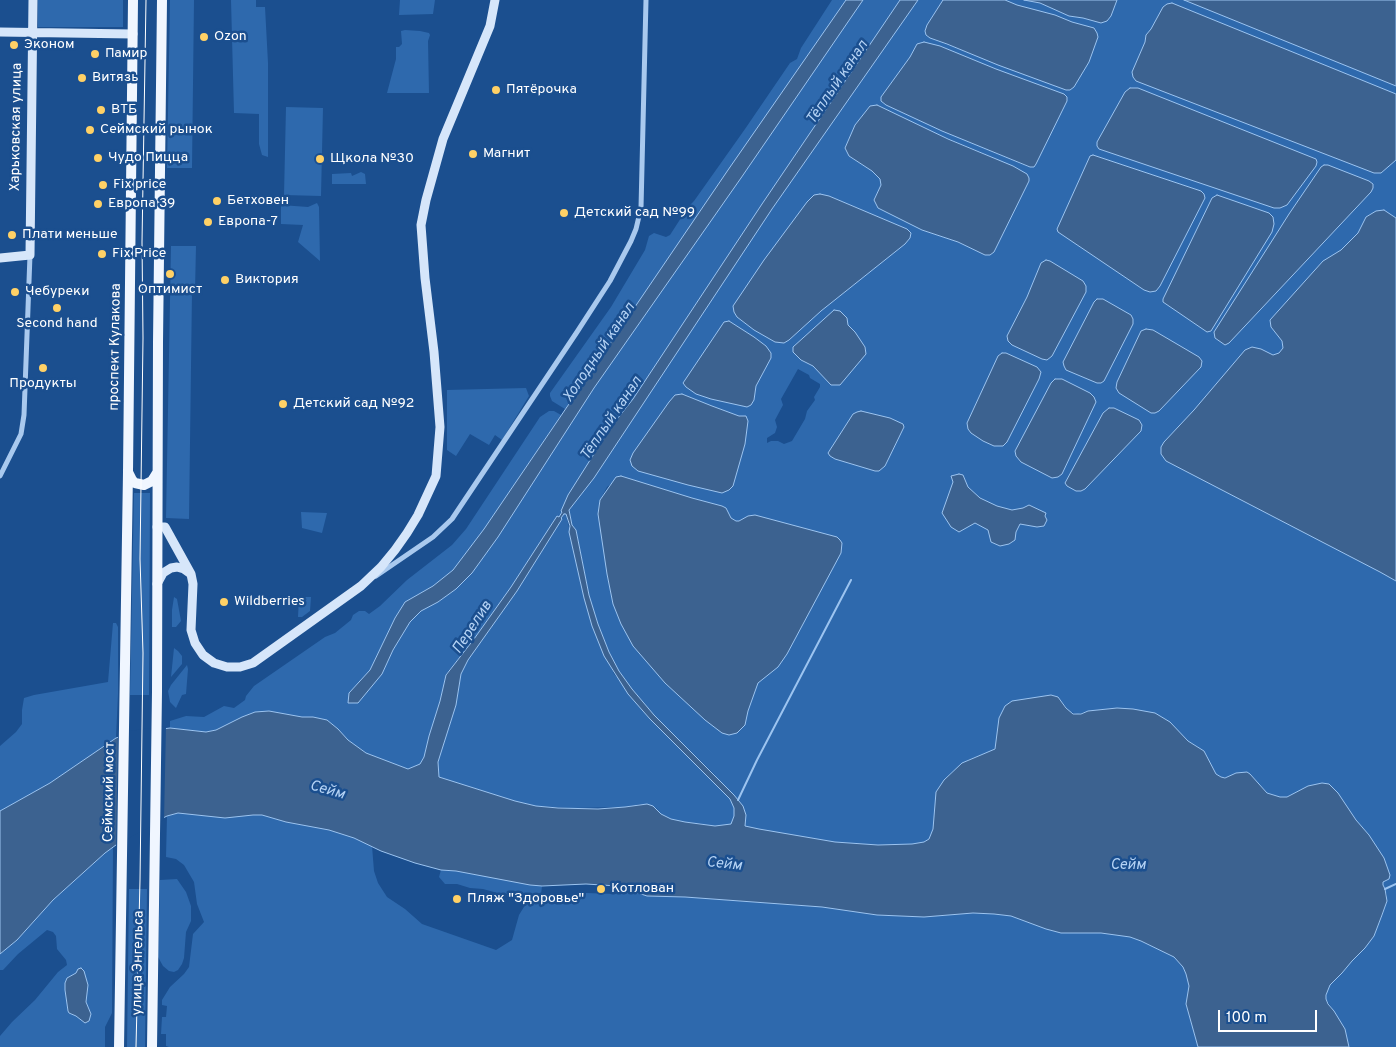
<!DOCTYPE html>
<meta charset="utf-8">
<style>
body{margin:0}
#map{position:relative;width:1396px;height:1047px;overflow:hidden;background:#1b4f8f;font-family:Overpass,sans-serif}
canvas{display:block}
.scale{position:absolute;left:1218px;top:1010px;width:99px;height:22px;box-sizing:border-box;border:2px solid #fff;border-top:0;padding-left:6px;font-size:15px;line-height:18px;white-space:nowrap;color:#fff;-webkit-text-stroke:4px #1b4f8f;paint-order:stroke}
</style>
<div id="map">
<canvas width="1396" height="1047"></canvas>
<div class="scale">100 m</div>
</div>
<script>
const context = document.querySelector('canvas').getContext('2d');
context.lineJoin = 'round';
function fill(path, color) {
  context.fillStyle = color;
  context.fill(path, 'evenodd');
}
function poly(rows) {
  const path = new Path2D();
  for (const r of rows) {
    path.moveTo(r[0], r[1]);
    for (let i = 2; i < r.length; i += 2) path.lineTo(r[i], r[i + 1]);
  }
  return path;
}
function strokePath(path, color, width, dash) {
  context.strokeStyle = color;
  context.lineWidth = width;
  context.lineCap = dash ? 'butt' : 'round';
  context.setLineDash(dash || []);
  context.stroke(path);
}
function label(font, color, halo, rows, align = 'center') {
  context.font = font + ' Overpass,sans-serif';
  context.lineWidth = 5;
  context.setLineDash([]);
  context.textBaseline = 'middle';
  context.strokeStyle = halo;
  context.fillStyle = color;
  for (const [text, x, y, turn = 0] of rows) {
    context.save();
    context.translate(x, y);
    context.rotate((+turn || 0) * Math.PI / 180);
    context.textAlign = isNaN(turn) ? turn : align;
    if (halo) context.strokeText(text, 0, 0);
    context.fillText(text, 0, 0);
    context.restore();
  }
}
const green = poly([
 [38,0,123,0,123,27,38,27],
 [170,0,194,0,192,168,167,168],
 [231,0,256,0,256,7,265,7,268,63,268,157,262,155,259,144,259,114,234,113],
 [400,0,435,0,433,14,399,15],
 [832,0,846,0,565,409,552,401,550,396,550,393,611,307,645,250,649,236,654,233,666,237,670,235,688,207,694,201,745,129,790,63,797,59,801,48],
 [863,0,900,0,762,204,633,399,611,427,562,512,559,517,557,516,511,587,474,639,446,674,440,701,429,736,424,757,420,764,408,769,366,753,348,740,338,729,327,720,313,717,302,717,269,711,255,712,242,717,216,730,206,732,170,728,170,721,186,716,204,717,224,706,234,708,245,700,246,696,254,686,325,637,335,633,351,620,353,615,359,611,365,611,369,614,380,606,407,580,452,545,466,529,540,417,549,411,554,411,561,415,484,529,453,570,433,586,405,602,395,618,370,670,349,693,382,674,393,650,410,622,421,611,438,602,456,589,472,573,498,537,594,388,741,178],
 [918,0,943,0,927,25,925,31,926,35,930,38,1066,90,983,0,1025,0,1040,3,1069,16,1083,18,1094,21,1111,16,1117,0,1198,0,1396,73,1396,105,1151,29,1146,35,1396,143,1396,218,1384,210,1396,565,1396,1047,1349,1047,1345,1029,1326,999,1327,990,1330,985,1342,973,1352,961,1365,948,1374,936,1382,916,1387,901,1387,895,1382,883,1385,880,1369,835,1356,820,1338,793,1329,784,1322,783,1308,786,1287,797,1280,797,1267,793,1250,774,1236,773,1229,777,1221,777,1216,774,1212,769,1207,756,1198,747,1188,741,1182,736,1133,709,1117,708,1088,711,1078,714,1070,712,1058,697,1051,695,1035,698,993,750,968,760,952,772,944,780,936,792,933,829,931,835,929,839,924,842,912,844,878,845,835,842,804,837,799,844,703,824,685,822,671,819,661,814,656,808,641,804,625,807,572,808,536,806,520,802,582,819,515,801,439,777,438,762,456,705,461,674,468,660,517,591,562,519,561,518,564,514,566,513,584,598,614,674,716,779,715,775,654,715,632,689,619,671,609,652,598,624,589,595,576,530,572,525,569,510,594,478,772,209],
 [918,44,940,46,996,69,1034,167,1029,167,942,131,886,105,881,97,910,57],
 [870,106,985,154,1027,174,1029,178,1029,181,994,252,985,255,958,242,922,230,878,208,874,200,881,185,880,179,872,171,849,156,845,148,855,125],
 [829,196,907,229,910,238,905,244,821,311,789,340,775,342,754,330,737,317,807,202],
 [729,321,754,337,766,346,771,358,756,386,754,400,747,407,711,399,684,383],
 [848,325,855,332,831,385,813,366,801,360,793,352],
 [798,369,809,375,810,378,820,384,820,387,814,397,815,400,807,411,805,419,792,441,784,444,778,441,771,441,767,443,767,438,775,433,777,427,775,420,783,405,781,399],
 [682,394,712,406,739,416,746,417,745,444,740,456,652,428,675,395],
 [857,412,890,418,904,427,885,466,875,471,835,459,830,456,828,453,853,414],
 [621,476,692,498,722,506,726,508,731,518,736,521,739,521,748,516,619,602,598,514,600,500,607,487],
 [405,30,420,31,429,33,430,35,428,41,429,93,387,93,396,59,396,47,399,47,402,44,401,31],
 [286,107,323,108,321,196,284,195],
 [361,172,365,174,366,184,332,184,332,174,351,173,352,176],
 [317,203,319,207,320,261,298,242,303,225,281,224,281,205,308,207],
 [171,246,196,246,195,291,192,291,189,519,166,518],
 [526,388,529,396,502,440,495,435,489,445,470,434,456,456,447,450,447,390],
 [134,493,150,493,149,695,130,695],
 [301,512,327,513,322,533,302,528],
 [174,597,177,599,181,621,176,627,172,627,172,610],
 [299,597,311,597,310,611,302,617,298,617],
 [113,623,116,623,118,627,118,694,116,738,50,783,0,811,0,746,16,732,22,724,22,710,24,698,34,695,108,682],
 [174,648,178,651,182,656,182,664,171,677],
 [187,665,188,669,186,694,182,695,176,708,170,702,168,691,171,685],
 [178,813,232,817,246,815,262,815,286,822,329,830,354,838,372,846,374,871,378,883,387,897,405,909,422,924,496,950,512,940,519,915,527,902,517,894,501,894,483,889,470,888,457,884,445,884,439,877,441,870,456,871,542,886,541,895,583,898,586,893,616,894,617,886,647,896,685,897,822,907,877,915,924,917,973,913,994,914,1011,916,1046,929,1061,933,1101,933,1130,937,1141,941,1174,957,1183,967,1186,974,1189,986,1186,1004,1198,1047,169,1047,166,1046,166,1034,161,1034,162,1017,166,1017,167,1006,162,1005,162,1000,170,987,184,974,189,967,193,934,204,922,197,904,194,882,184,865,176,859,166,857,167,816],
 [113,847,112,1013,105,1027,105,1047,0,1047,0,1036,12,1022,35,1000,58,972,67,965,66,960,57,949,56,936,53,932,47,930,18,954,3,970,0,970,0,954,17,940,53,900,105,853],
 [76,973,88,985,86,1002,91,1014,85,1023,76,1016,69,1013,68,1011,65,983,67,978],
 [177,879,186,892,191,906,191,921,186,932,184,958,182,964,178,970,174,972,169,971,163,966,158,957,160,880],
 [129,889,147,889,145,1047,127,1047]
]);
const water = poly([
 [846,0,863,0,741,178,594,388,498,537,472,573,456,589,438,602,421,611,410,622,393,650,382,674,358,703,348,703,349,693,370,670,395,618,405,602,433,586,453,570,484,529,728,170,846,0],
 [900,0,918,0,772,209,594,478,569,510,572,525,576,530,589,595,598,624,609,652,619,671,632,689,654,715,734,795,743,806,746,815,745,826,759,829,835,842,878,845,912,844,924,842,929,839,933,829,936,792,944,780,962,763,995,749,999,718,1005,706,1012,701,1051,695,1058,697,1066,708,1073,714,1081,714,1088,711,1117,708,1133,709,1155,713,1170,722,1188,741,1204,751,1216,774,1221,777,1225,778,1236,773,1247,772,1250,774,1267,793,1280,797,1287,797,1308,786,1322,783,1329,784,1338,793,1356,820,1369,835,1384,858,1390,875,1389,879,1383,882,1383,885,1385,889,1387,901,1382,915,1374,936,1365,948,1352,961,1342,973,1330,985,1326,995,1326,999,1328,1004,1334,1011,1345,1029,1349,1047,1198,1047,1186,1004,1189,986,1186,974,1183,967,1174,957,1141,941,1130,937,1101,933,1061,933,1046,929,1011,916,994,914,973,913,924,917,877,915,822,907,685,897,647,896,617,886,586,884,542,886,530,885,456,871,441,870,415,863,381,851,354,838,329,830,286,822,262,815,253,815,225,818,178,813,167,816,131,834,105,853,53,900,17,940,0,954,0,811,50,783,116,738,130,733,170,728,206,732,216,730,242,717,255,712,269,711,302,717,313,717,327,720,338,729,348,740,366,753,408,769,420,764,424,757,429,736,440,701,446,675,474,639,511,587,557,516,559,517,562,512,561,511,568,495,611,427,633,399,762,204,900,0],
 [564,514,566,514,570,526,569,532,584,598,592,626,604,656,628,694,650,719,730,799,734,808,734,816,731,824,715,826,685,822,671,819,661,814,653,806,647,804,625,807,598,809,558,808,536,806,515,801,439,777,438,762,456,705,461,674,468,660,517,591,562,519,561,518,564,514],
 [943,0,1005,0,1017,5,1055,15,1072,22,1094,28,1097,33,1098,37,1089,62,1074,87,1070,90,1066,90,998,65,947,44,930,38,926,35,925,31,927,25,943,0],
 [1024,0,1117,0,1111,16,1107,21,1101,23,1083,18,1069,16,1040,3,1024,0],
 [1184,0,1396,0,1396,86,1184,0],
 [1172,3,1396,94,1396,160,1381,173,1374,173,1136,81,1133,77,1132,72,1145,42,1146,35,1151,29,1163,7,1167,4,1172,3],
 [924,42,940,46,996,69,1064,94,1067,97,1067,101,1036,164,1034,167,1030,167,942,131,886,105,881,101,881,97,910,57,917,44,924,42],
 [1130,88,1138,88,1316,159,1317,162,1316,166,1287,205,1280,208,1274,208,1099,149,1097,146,1097,142,1125,92,1130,88],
 [877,105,948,139,1013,166,1027,174,1029,178,1029,181,994,252,990,255,985,255,958,242,922,230,878,208,874,200,881,185,880,179,872,171,849,156,845,148,855,125,870,106,877,105],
 [1093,155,1201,191,1204,194,1205,198,1160,286,1156,291,1150,292,1144,290,1058,232,1057,229,1090,156,1093,155],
 [1324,165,1328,165,1369,181,1373,184,1373,188,1371,192,1229,343,1225,345,1215,338,1214,332,1289,214,1321,167,1324,165],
 [820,194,829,196,907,229,911,233,910,238,905,244,821,311,789,340,784,343,775,342,754,330,737,317,734,312,733,306,764,260,807,202,814,195,820,194],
 [1217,195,1269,213,1273,217,1274,224,1272,232,1211,331,1207,332,1163,302,1163,299,1212,198,1217,195],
 [1384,210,1396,218,1396,581,1380,572,1166,461,1161,454,1161,447,1164,442,1194,410,1245,350,1252,347,1261,349,1273,355,1279,353,1283,348,1282,341,1271,327,1270,320,1323,261,1341,250,1358,233,1366,217,1376,211,1384,210],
 [1046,260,1050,261,1083,281,1086,286,1086,292,1052,356,1047,360,1042,359,1012,345,1008,341,1007,336,1027,297,1041,263,1046,260],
 [1097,299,1103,299,1131,315,1133,319,1133,324,1104,381,1101,383,1097,383,1066,370,1064,366,1063,362,1094,302,1097,299],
 [834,310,840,311,847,318,848,325,855,332,865,347,866,354,840,385,831,385,813,366,801,360,793,352,793,347,834,310],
 [729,321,754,337,766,346,771,353,771,358,756,386,754,400,751,405,747,407,711,399,696,394,686,387,683,383,724,322,729,321],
 [1146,329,1153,330,1199,357,1202,361,1201,367,1159,411,1155,413,1151,413,1119,393,1116,388,1117,382,1141,331,1146,329],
 [1002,353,1006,353,1037,367,1041,372,1039,379,1007,442,1003,446,994,446,983,441,971,433,968,429,967,423,998,356,1002,353],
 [1055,379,1062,379,1090,393,1094,397,1096,402,1062,474,1058,477,1052,478,1021,462,1016,456,1015,451,1051,383,1055,379],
 [682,394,712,406,739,416,746,416,748,421,745,444,733,486,729,490,722,493,688,485,638,471,632,466,630,460,633,453,669,402,675,395,682,394],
 [1109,408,1114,408,1139,420,1142,425,1141,431,1085,489,1081,491,1076,491,1067,486,1065,483,1103,413,1109,408],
 [861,411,890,418,903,424,904,427,885,466,879,471,875,471,835,459,830,456,828,453,853,414,857,412,861,411],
 [959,474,963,475,968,487,980,498,997,506,1012,510,1023,508,1029,505,1046,513,1045,516,1047,520,1044,526,1037,527,1020,524,1016,532,1015,540,1009,544,1000,546,991,542,988,530,975,523,959,532,951,527,942,513,953,482,951,476,959,474],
 [621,476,692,498,722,506,726,508,731,518,736,521,739,521,748,516,755,515,837,537,840,540,842,543,841,553,787,654,778,667,758,683,748,711,745,725,737,733,729,735,722,733,705,720,665,683,633,646,621,624,613,604,607,574,598,514,600,500,616,477,621,476],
 [81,968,84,971,88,985,86,1002,91,1014,89,1021,85,1023,76,1016,69,1013,68,1011,65,990,65,983,67,978,76,973,78,969,81,968]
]);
const pier = poly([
 [166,726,164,820,132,836,116,848,118,735,129,731]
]);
const stream = poly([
 [738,800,757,760,851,580],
 [1385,889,1396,884]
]);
const street = poly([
 [0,476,21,434,24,415,30,255],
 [376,576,433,537,452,519,577,332,610,281,631,241,636,229,641,208,646,0]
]);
const secondary = poly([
 [0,32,133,34],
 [0,258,30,255,33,0],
 [157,527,165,527,191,574,193,584,191,630,195,643,203,655,214,663,227,667,240,667,253,663,361,586,381,567,395,550,407,533,418,515,436,476,440,427,434,352,425,278,421,225,426,200,443,139,490,26,495,0],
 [157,584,163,573,171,568,177,567,184,569,191,574]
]);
const primary = poly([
 [128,472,132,480,135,483,144,485,152,481,157,473],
 [119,1047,128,472,133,0],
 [152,1047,157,692,158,342,162,0]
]);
const tram = poly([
 [136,1047,140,880,143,653,140,559,143,338,142,242,146,0]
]);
const markers = [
 [204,37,5,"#ffd166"],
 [14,45,5,"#ffd166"],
 [95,54,5,"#ffd166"],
 [82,78,5,"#ffd166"],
 [496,90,5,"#ffd166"],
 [101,110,5,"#ffd166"],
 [90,130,5,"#ffd166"],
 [473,154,5,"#ffd166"],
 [98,158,5,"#ffd166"],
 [320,159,5,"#ffd166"],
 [103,185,5,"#ffd166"],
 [217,201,5,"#ffd166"],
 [98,204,5,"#ffd166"],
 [564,213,5,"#ffd166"],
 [208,222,5,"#ffd166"],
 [12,235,5,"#ffd166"],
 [102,254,5,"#ffd166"],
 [170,274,5,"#ffd166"],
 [225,280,5,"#ffd166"],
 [15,292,5,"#ffd166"],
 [57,308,5,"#ffd166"],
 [43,368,5,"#ffd166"],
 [283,404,5,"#ffd166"],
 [224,602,5,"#ffd166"],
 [601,889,5,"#ffd166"],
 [457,899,5,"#ffd166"]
];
const poiNames = [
 ["Ozon",214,37],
 ["Эконом",24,45],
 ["Памир",105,54],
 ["Витязь",92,78],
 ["Пятёрочка",506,90],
 ["ВТБ",111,110],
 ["Сеймский рынок",100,130],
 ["Магнит",483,154],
 ["Чудо Пицца",108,158],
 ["Щкола №30",330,159],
 ["Fix price",113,185],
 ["Бетховен",227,201],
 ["Европа 39",108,204],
 ["Детский сад №99",574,213],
 ["Европа-7",218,222],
 ["Плати меньше",22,235],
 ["Fix Price",112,254],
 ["Виктория",235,280],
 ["Оптимист",170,290,"center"],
 ["Чебуреки",25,292],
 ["Second hand",57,324,"center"],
 ["Продукты",43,384,"center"],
 ["Детский сад №92",293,404],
 ["Wildberries",234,602],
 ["Котлован",611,889],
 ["Пляж \"Здоровье\"",467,899]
];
const streetNames = [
 ["Харьковская улица",17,127,-89],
 ["проспект Кулакова",116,347,-89],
 ["Сеймский мост",110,792,-89],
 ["улица Энгельса",139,963,-89]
];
const waterNames = [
 ["Тёплый канал",838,83,-56],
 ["Холодный канал",600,353,-56],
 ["Тёплый канал",612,419,-56],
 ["Перелив",473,628,-57],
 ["Сейм",327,791,16],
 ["Сейм",724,865,6],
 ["Сейм",1128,866]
];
fill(green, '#2e69ad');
fill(water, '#3c6290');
strokePath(water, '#9cc4f0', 1);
fill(pier, '#1b4f8f');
strokePath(stream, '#9cc4f0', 2);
strokePath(street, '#a9c9ee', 5);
strokePath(secondary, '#d6e6fa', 9);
strokePath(primary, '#f0f6ff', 10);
strokePath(tram, '#fff', 1);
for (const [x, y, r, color] of markers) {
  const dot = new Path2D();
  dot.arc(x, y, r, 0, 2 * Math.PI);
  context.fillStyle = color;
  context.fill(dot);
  strokePath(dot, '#1b4f8f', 2);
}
label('14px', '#fff', '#1b4f8f', poiNames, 'left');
label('14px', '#fff', '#1b4f8f', streetNames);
label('italic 15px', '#b5d3f5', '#1b4f8f', waterNames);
</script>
